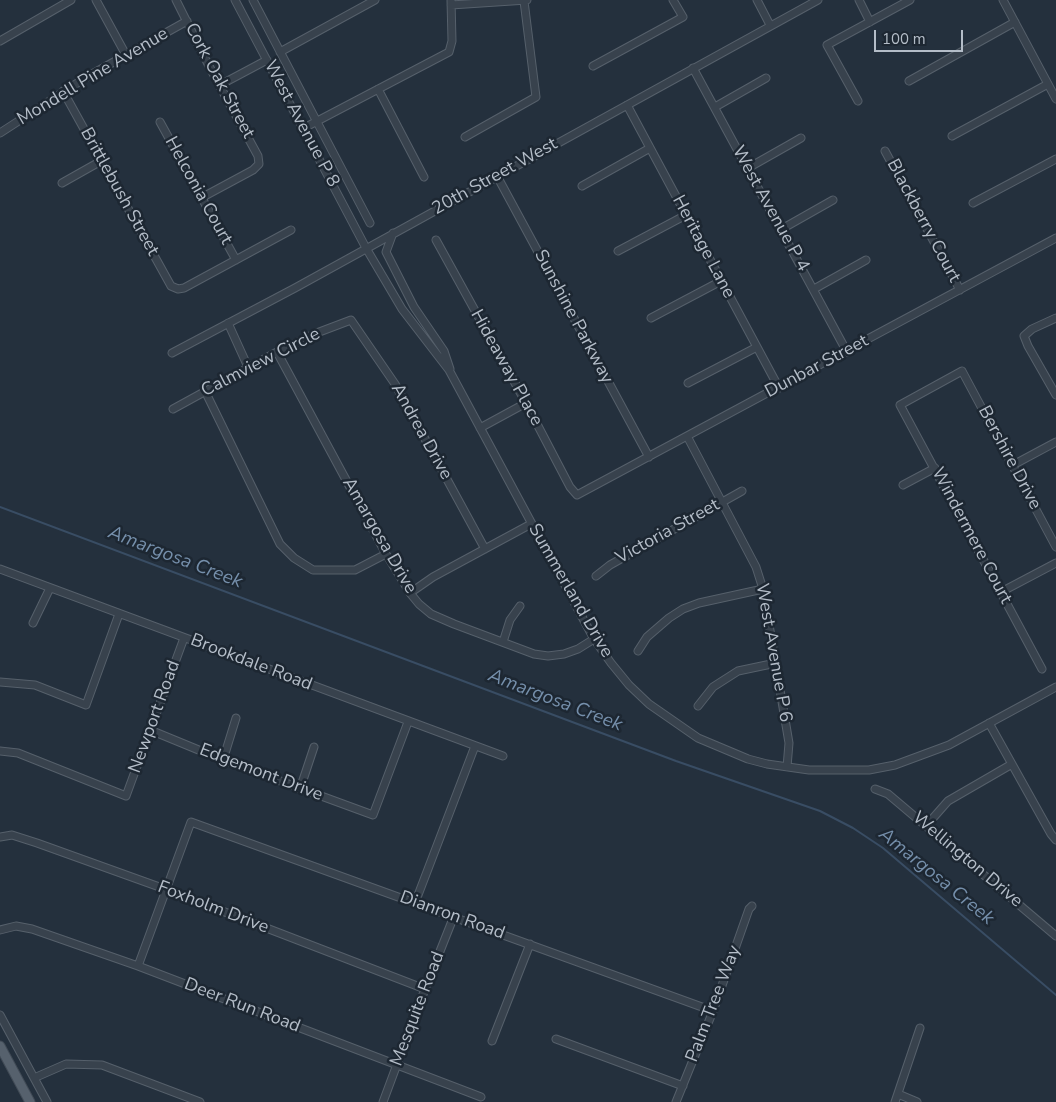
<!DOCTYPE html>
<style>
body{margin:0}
#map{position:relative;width:1056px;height:1102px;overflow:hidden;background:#24303d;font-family:"Nunito Sans",sans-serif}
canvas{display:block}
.scale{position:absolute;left:874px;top:30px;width:89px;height:22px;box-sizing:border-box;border:2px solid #b4bdc8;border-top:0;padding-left:6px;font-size:15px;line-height:18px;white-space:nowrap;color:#b4bdc8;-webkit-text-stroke:4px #1d2732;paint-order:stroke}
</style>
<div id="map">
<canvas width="1056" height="1102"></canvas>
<div class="scale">100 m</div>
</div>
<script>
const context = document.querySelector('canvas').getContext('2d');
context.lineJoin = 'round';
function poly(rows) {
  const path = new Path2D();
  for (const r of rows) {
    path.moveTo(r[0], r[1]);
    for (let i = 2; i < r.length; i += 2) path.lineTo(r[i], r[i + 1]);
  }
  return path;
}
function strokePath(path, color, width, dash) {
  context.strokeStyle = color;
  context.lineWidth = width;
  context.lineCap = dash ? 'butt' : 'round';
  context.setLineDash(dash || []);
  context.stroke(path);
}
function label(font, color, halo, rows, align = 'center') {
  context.font = font + ' "Nunito Sans",sans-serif';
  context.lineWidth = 5;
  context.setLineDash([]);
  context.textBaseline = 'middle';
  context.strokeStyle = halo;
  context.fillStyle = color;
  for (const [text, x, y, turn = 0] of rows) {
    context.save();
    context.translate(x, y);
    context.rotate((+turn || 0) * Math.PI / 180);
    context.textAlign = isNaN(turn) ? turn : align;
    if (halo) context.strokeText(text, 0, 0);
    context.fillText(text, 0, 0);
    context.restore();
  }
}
const stream = poly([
 [0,507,676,761,820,811,853,828,883,848,1056,995]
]);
const minor = poly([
 [96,0,126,55],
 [176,0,209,66,258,156,259,164,253,170,201,198],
 [235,0,366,248,402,309,449,370,594,639,611,663,629,685,649,704,698,738,748,759,767,764,809,770,869,770,895,765,949,745,1056,687],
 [253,0,370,223],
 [757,0,770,25],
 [859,0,870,22],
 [1003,0,1056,99],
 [451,5,527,0],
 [0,41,71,0],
 [280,52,375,0],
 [593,66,683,17,673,0],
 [693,68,847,352],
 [909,81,1015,22],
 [220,85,267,60],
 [378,89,424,177],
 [63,91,171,286,178,289,184,288,291,230],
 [858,101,827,45,910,0],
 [627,105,779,388],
 [715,107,766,78],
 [160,122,236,260],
 [304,128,449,52,452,41,451,0],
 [0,133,85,78,187,21],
 [952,136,1048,84],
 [465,137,536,97,524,1],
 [885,151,960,290],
 [748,168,801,138],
 [497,176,649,457],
 [62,183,101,161],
 [582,186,650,148],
 [973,203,1056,159],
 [780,230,833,200],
 [393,233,386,252,414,307,444,351,450,369],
 [436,240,526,403,570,487,577,495,1056,238],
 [618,251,686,215],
 [814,289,866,260],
 [651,318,721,281],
 [1056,318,1032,329,1024,336,1028,346,1056,395],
 [228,323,248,367],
 [277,352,386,554,410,593,419,604,431,614,454,624,534,654,548,656,564,654,578,649,594,639],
 [172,353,295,288,818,0],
 [688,383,757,347],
 [205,391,280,544,294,558,313,570,355,570,386,554],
 [173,409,277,352,314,334,351,320,395,384,485,549],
 [480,428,526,403],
 [687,436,756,567,763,589,789,743,787,767],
 [1013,465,1056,442],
 [903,485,935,468],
 [0,569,503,756],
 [596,576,610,565,742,491],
 [1001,592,1056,563],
 [410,593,433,577,531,524],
 [33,623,50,588],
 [503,642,510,620,520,606],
 [638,651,647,637,669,618,683,609,699,603,763,589],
 [1042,669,900,405,962,371,1056,547],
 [0,682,35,685,86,705,119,614],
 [698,706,713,687,738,671,776,663],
 [989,723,1051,834,1056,840],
 [150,730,223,760,373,815,408,722],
 [0,751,18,753,126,796,184,638],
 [223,760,236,718],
 [300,789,314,747],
 [875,789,888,794,1056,936],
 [926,826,948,801,1012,764],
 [0,837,12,835,37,843,165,889,425,989],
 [415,903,475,746],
 [0,930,16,926,32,929,138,966,481,1097],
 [138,966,191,822,713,1011],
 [0,1015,47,1102],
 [556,1039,683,1086],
 [492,1041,530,944],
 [34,1078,66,1064,102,1065,200,1102],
 [898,1094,917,1102],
 [383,1102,425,989,454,916],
 [676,1102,713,1011,749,909,752,906],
 [895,1102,920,1028]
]);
const major = poly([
 [0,1046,30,1102]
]);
const streetNames = [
 ["Mondell Pine Avenue",93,77,-31],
 ["Cork Oak Street",219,81,62],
 ["West Avenue P 8",301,124,62],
 ["20th Street West",495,177,-29],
 ["Helconia Court",198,191,61],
 ["Brittlebush Street",119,192,61],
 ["West Avenue P 4",770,209,61],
 ["Blackberry Court",923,221,62],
 ["Heritage Lane",703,247,62],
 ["Sunshine Parkway",573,317,62],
 ["Calmview Circle",261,363,-27],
 ["Dunbar Street",817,367,-28],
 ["Hideaway Place",506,368,61],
 ["Andrea Drive",421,432,61],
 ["Bershire Drive",1009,458,62],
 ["Victoria Street",668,532,-29],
 ["Amargosa Drive",379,536,60],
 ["Windermere Court",971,536,62],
 ["Summerland Drive",570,591,60],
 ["West Avenue P 6",773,653,80],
 ["Brookdale Road",251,663,21],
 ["Newport Road",155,717,-70],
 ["Edgemont Drive",261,773,21],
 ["Wellington Drive",967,860,40],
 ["Foxholm Drive",213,908,21],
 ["Dianron Road",452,916,20],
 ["Palm Tree Way",714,1004,-69],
 ["Deer Run Road",242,1006,21],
 ["Mesquite Road",418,1009,-69]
];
const waterNames = [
 ["Amargosa Creek",175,558,21],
 ["Amargosa Creek",555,701,21],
 ["Amargosa Creek",936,877,39]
];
strokePath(stream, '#394d64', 2);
strokePath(minor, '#56606b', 9);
strokePath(major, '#414b56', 11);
strokePath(minor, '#38424d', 7);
strokePath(major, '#56616d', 9);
label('18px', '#b4bdc8', '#1d2732', streetNames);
label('italic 19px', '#758fab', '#1d2732', waterNames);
</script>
